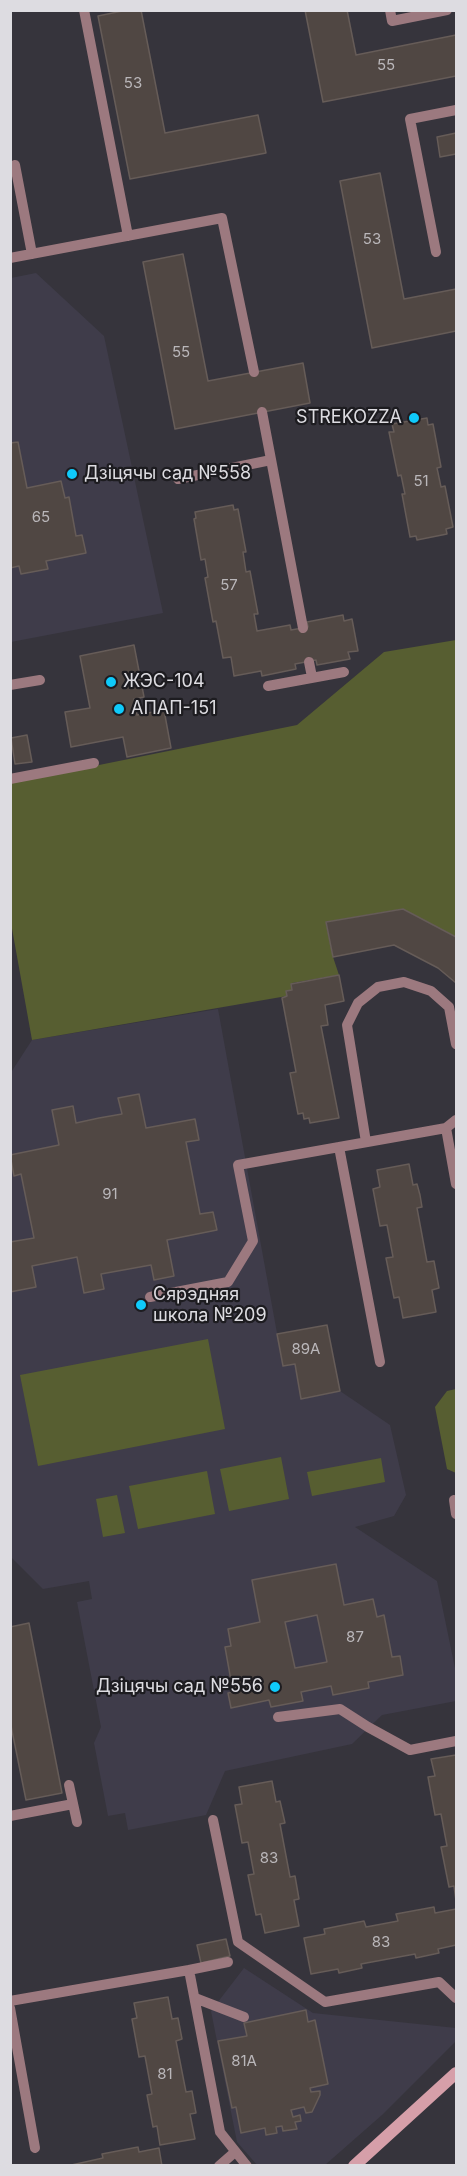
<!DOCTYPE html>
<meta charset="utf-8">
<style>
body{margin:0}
#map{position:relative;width:467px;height:2176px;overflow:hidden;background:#36343c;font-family:Inter,sans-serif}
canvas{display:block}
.frame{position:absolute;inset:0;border:12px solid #dddce1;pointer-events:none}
</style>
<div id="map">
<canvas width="467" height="2176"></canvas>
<div class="frame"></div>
</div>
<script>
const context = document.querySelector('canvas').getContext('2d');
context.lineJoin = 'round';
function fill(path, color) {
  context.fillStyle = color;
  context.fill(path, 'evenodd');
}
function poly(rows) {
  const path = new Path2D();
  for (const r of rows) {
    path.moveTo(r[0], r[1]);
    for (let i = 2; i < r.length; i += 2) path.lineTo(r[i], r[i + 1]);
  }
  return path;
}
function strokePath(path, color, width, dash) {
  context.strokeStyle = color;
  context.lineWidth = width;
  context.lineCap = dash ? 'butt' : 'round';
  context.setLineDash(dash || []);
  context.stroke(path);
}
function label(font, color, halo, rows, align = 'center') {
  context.font = font + ' Inter,sans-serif';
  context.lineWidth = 4.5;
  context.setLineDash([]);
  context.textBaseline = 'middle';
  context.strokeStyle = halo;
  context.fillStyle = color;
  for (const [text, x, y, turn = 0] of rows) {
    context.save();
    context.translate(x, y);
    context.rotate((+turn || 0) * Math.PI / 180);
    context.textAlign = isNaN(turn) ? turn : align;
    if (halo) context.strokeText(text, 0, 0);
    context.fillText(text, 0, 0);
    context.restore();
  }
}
const built = poly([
 [36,273,104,336,163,613,11,642,11,278],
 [218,1009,283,1366,295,1364,302,1399,340,1391,390,1425,406,1495,394,1516,355,1527,437,1581,456,1673,456,1701,382,1715,352,1744,225,1771,206,1815,128,1830,125,1813,108,1816,94,1743,101,1727,77,1602,92,1599,89,1581,43,1589,11,1557,10,1074,32,1040],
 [244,1968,313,2013,456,2028,456,2041,382,2115,325,2165,257,2165,237,2142,211,2011]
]);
const green = poly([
 [456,640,456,937,403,909,326,922,333,957,339,975,292,983,292,990,286,991,287,996,32,1040,11,923,10,783,297,725,384,652],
 [208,1339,225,1429,38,1466,20,1375],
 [456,1389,456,1473,447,1469,435,1407,447,1391],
 [281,1457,289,1499,229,1511,220,1469],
 [381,1458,385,1482,312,1496,307,1472],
 [207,1471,215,1514,138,1529,129,1486],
 [117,1495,125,1533,103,1537,96,1499]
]);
const building = poly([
 [127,10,141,10,165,133,258,115,266,153,130,179,98,16,127,10],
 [305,10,347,10,356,55,456,35,456,76,323,102,305,10],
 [456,133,456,154,440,157,437,137,456,133],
 [380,173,404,299,456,289,456,331,372,348,340,181,380,173],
 [183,254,208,381,303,363,310,403,175,429,143,262,183,254],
 [427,418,428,425,433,424,441,467,437,468,441,487,445,486,453,527,446,529,447,534,417,540,416,536,410,537,402,494,405,494,401,475,398,476,389,432,394,432,392,424,427,418],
 [18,442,27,488,61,481,65,498,69,497,76,536,82,535,86,553,46,561,48,569,21,574,19,566,10,568,10,443,18,442],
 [233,505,234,510,238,509,246,552,243,552,246,572,250,571,258,614,254,614,257,631,290,625,291,630,308,627,307,622,343,615,344,621,352,619,358,651,348,652,350,659,317,665,316,660,295,664,296,669,262,676,261,671,234,676,231,657,223,658,216,621,213,622,205,578,208,577,205,559,201,560,194,519,196,518,195,512,233,505],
 [134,645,144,697,134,699,137,715,164,710,171,748,127,757,123,737,71,747,65,712,90,708,80,656,134,645],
 [27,735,32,762,15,764,11,738,27,735],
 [403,909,456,937,456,983,438,968,394,945,333,957,326,922,403,909],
 [339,975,344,1001,325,1005,328,1025,321,1026,339,1118,310,1123,309,1118,304,1119,303,1113,298,1114,290,1073,296,1072,282,998,287,996,286,991,292,990,291,984,339,975],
 [139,1094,146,1128,195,1119,199,1140,186,1142,200,1214,213,1212,217,1230,167,1240,174,1276,154,1280,151,1265,101,1274,104,1289,84,1293,77,1257,32,1266,36,1287,10,1292,10,1242,34,1238,21,1174,14,1176,10,1155,59,1145,52,1110,73,1106,76,1123,99,1118,122,1114,118,1098,139,1094],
 [409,1164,413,1185,417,1184,420,1195,422,1207,417,1208,427,1262,434,1261,439,1288,432,1290,436,1312,403,1318,399,1297,394,1298,386,1258,393,1257,387,1225,380,1226,373,1189,380,1187,377,1170,409,1164],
 [327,1325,340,1391,301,1399,295,1364,283,1366,277,1334,327,1325],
 [336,1564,344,1605,373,1599,377,1617,384,1615,392,1657,400,1656,403,1675,368,1682,369,1688,333,1695,331,1686,301,1692,303,1701,271,1707,269,1700,231,1708,228,1693,233,1692,225,1647,231,1646,228,1629,260,1622,252,1580,336,1564],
 [317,1615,327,1662,295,1668,285,1622,317,1615],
 [29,1623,62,1793,26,1800,10,1721,10,1627,29,1623],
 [456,1755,456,1901,454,1886,449,1887,441,1847,447,1846,441,1814,435,1815,428,1777,435,1776,431,1759,456,1755],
 [272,1781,276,1802,280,1801,285,1823,280,1824,290,1877,295,1876,299,1899,294,1900,299,1926,265,1933,261,1914,256,1915,248,1875,254,1874,248,1842,242,1843,235,1805,242,1804,239,1787,272,1781],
 [434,1907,435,1913,456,1909,456,1945,438,1949,439,1953,416,1958,415,1954,361,1964,362,1968,339,1973,338,1969,311,1974,304,1938,325,1934,324,1929,364,1921,366,1927,398,1921,396,1914,434,1907],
 [226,1939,230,1956,201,1963,197,1945,226,1939],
 [168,1997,172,2019,178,2018,182,2039,176,2041,186,2092,192,2091,196,2113,190,2114,195,2139,160,2145,157,2126,153,2127,147,2095,152,2094,145,2056,139,2057,132,2019,137,2018,134,2003,168,1997],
 [306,2010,308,2022,315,2020,328,2084,310,2088,311,2092,320,2091,320,2095,312,2112,306,2113,304,2107,291,2110,293,2117,300,2115,301,2121,295,2122,297,2129,283,2131,282,2126,276,2127,277,2133,266,2135,265,2128,241,2133,236,2107,232,2108,218,2041,247,2036,244,2023,306,2010],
 [138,2147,139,2152,159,2148,162,2166,67,2166,103,2158,102,2154,138,2147]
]);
const service = poly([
 [84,10,128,236],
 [390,10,392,21,447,10],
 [15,165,32,254],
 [436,252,410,119,456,110],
 [10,258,222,218,254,372],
 [262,412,303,628],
 [178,479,271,460],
 [309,662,312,677],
 [10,685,40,680],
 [268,686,344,672],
 [10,779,94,763],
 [446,1128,456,1184],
 [366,1142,347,1025,358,1003,378,987,404,982,431,991,449,1007,456,1044],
 [339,1147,380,1362],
 [150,1297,228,1282,253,1241,238,1165,446,1128,456,1120],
 [454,1500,456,1514],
 [278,1717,340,1709,368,1727,410,1750,456,1741],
 [69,1785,77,1822],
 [10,1816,73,1804],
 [213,1820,238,1942,325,2002,439,1982,456,1998],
 [189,1970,228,1962],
 [195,1998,244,2017],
 [10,2001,189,1970,220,2132,247,2166],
 [10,2008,35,2148],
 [219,2166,235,2152]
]);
const secondary = poly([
 [354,2166,456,2073]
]);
const markers = [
 [414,418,6,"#0fcafa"],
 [72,474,6,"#0fcafa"],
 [111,682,6,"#0fcafa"],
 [119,709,6,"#0fcafa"],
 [141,1305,6,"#0fcafa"],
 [275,1687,6,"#0fcafa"]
];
const numberNames = [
 ["55",386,65],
 ["53",133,83],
 ["53",372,239],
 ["55",181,352],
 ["51",421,481],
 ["65",41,517],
 ["57",229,585],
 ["91",110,1194],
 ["89А",306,1349],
 ["87",355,1637],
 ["83",269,1858],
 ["83",381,1942],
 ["81А",244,2061],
 ["81",165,2074]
];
const poiNames = [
 ["STREKOZZA",402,418,"right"],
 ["Дзіцячы сад №558",84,474],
 ["ЖЭС-104",123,682],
 ["АПАП-151",131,709],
 ["Сярэдняя",153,1295],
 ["школа №209",153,1316],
 ["Дзіцячы сад №556",263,1687,"right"]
];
fill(built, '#3f3c4a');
fill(green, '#575e31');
fill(building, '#504743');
strokePath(building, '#665c58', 1.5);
strokePath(service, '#9c797f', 10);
strokePath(secondary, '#d69fa9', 12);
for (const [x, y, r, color] of markers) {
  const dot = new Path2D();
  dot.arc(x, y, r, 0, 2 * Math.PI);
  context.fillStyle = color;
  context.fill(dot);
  strokePath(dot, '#1d1c20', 2);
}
label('15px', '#bab7ba', null, numberNames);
label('18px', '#dddce1', '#1d1c20', poiNames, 'left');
</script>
